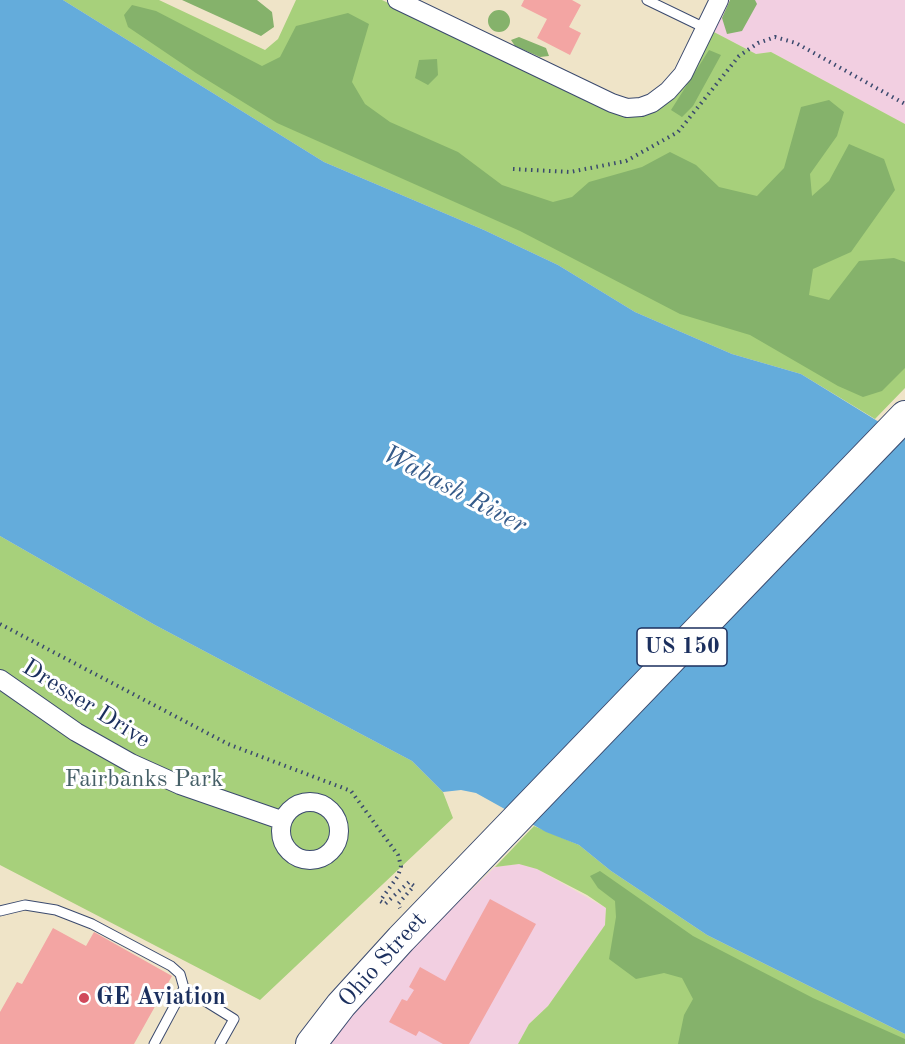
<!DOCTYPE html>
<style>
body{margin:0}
canvas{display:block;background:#efe4c8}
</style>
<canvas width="905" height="1044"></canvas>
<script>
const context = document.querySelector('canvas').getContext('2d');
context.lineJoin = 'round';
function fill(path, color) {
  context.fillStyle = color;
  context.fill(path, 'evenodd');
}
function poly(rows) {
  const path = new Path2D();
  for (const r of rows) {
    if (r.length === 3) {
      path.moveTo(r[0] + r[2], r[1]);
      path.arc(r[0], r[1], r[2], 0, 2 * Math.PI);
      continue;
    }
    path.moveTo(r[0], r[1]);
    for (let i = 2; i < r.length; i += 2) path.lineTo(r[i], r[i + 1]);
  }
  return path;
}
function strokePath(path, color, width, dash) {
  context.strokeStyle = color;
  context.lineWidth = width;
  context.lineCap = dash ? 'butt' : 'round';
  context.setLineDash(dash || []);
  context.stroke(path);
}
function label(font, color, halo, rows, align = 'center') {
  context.font = font + ' "Old Standard TT",serif';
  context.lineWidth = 6;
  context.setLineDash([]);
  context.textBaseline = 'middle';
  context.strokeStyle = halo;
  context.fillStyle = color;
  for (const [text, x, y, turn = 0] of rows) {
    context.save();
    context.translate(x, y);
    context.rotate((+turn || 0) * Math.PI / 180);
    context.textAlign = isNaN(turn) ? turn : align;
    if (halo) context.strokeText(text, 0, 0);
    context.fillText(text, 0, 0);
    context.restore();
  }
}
const built = poly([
 [728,0,905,0,905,124,771,52,756,54,712,31],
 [519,864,537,869,606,908,605,925,548,1006,529,1024,518,1044,327,1044,395,963,495,867]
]);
const green = poly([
 [63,0,159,0,265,50,278,39,296,0,382,0,605,107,637,113,712,31,756,54,771,52,905,124,905,388,875,419,801,374,732,354,635,312,558,265,484,230,324,162],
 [0,536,155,625,412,761,443,792,453,818,260,1000,0,865],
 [534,826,579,845,611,871,707,935,905,1034,905,1044,518,1044,529,1024,548,1006,605,925,606,908,587,895,537,869,519,864,495,867]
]);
const forest = poly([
 [182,0,257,0,272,12,274,27,261,36],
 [730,0,755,0,757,4,742,31,727,34,722,18],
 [132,5,156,11,262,66,280,57,296,26,348,13,369,24,352,82,365,104,390,122,458,152,502,185,553,202,572,197,589,182,642,167,670,152,696,165,719,187,757,196,784,168,801,107,829,100,844,112,837,136,810,174,812,196,829,181,849,144,884,159,895,190,851,252,813,269,809,295,829,300,859,261,894,258,905,262,905,368,882,391,863,397,838,386,750,335,680,314,520,231,277,123,196,73,128,27,124,15],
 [499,21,11],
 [519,37,546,48,549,56,540,57,515,46,511,40],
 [709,50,721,55,693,106,682,117,671,110],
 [437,59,438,75,428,85,415,78,419,60],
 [600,871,693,936,813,998,905,1039,905,1044,678,1044,684,1015,693,999,682,978,664,973,636,979,609,959,616,917,615,901,598,888,590,876]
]);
const water = poly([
 [0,0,63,0,324,162,484,230,558,265,635,312,732,354,801,374,905,438,905,1034,707,935,611,871,579,845,546,832,476,793,461,790,443,792,412,761,155,625,0,536]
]);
const building = poly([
 [524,0,572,0,581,5,569,27,581,33,570,55,537,38,547,19,521,6],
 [490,899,536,924,469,1044,443,1044,419,1031,416,1036,389,1022,402,999,407,1001,414,990,409,987,420,967,445,981],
 [53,928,86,946,94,932,172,976,134,1044,0,1044,0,1012,17,982,22,984]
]);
const path = poly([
 [513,169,570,172,626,161,678,132,739,56,758,43,775,37,796,43,905,104],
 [0,624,228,744,351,791,398,855,401,866,398,876,380,901,385,904,409,882,414,886,398,904,400,908]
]);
const service = poly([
 [647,0,705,28],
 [0,911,25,905,56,910,92,924,171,966,180,974,184,988],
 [154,1044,184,988,234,1019,220,1044]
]);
const minor = poly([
 [397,0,612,103,627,108,641,107,652,103,668,91,683,74,719,0],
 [0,679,76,732,131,763,180,785,281,820],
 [310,831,29]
]);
const primary = poly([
 [311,1044,341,1005,401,939,905,416]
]);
const markers = [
 [84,998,6,"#d1495b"]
];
const shields = [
 [682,647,90]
];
const shieldNames = [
 ["US 150",682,647]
];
const streetNames = [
 ["Dresser Drive",86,704,32],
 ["Ohio Street",383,960,-48]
];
const parkNames = [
 ["Fairbanks Park",144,780]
];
const poiNames = [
 ["GE Aviation",96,998]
];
const waterNames = [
 ["Wabash River",454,490,28]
];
fill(built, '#f2cfe1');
fill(green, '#a7d07b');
fill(forest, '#85b26b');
fill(water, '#64acdb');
fill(building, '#f3a5a3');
strokePath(service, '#3b4a6e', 11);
strokePath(minor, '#3b4a6e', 20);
strokePath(primary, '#3b4a6e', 32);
strokePath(path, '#3b4a6e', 4, [1.5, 4.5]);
strokePath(service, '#fff', 9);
strokePath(minor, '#fff', 18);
strokePath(primary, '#fff', 30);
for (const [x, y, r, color] of markers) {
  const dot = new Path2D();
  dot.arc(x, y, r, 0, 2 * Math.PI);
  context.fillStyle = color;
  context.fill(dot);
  strokePath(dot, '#fff', 2);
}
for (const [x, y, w] of shields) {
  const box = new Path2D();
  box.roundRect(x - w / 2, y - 19, w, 38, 4.5);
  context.fillStyle = '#fff';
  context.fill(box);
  strokePath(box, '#1b2f5e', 1.5);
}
label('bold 22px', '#1b2f5e', null, shieldNames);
label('24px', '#1b2f5e', '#fff', streetNames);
label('24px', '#455f67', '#fff', parkNames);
label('bold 24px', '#1b2f5e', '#fff', poiNames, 'left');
label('italic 26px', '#355b8a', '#fff', waterNames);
</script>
